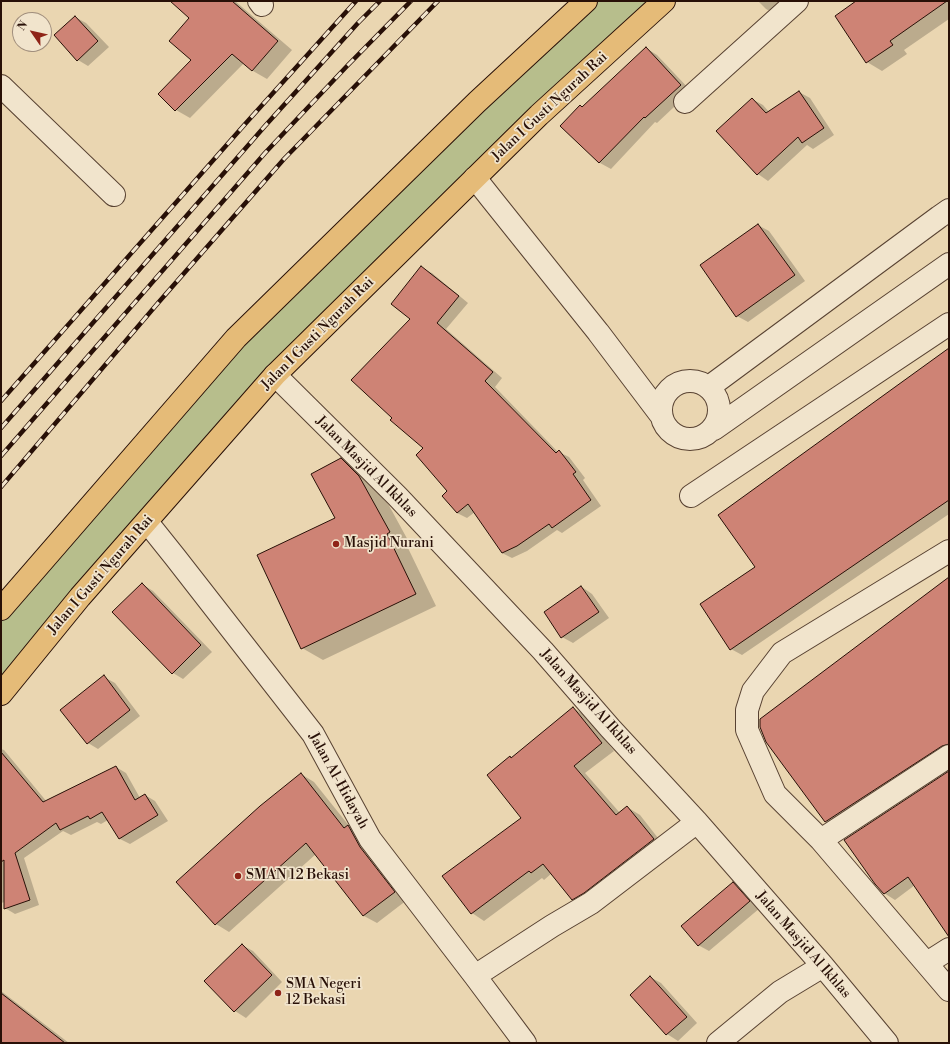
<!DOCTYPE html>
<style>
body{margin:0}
#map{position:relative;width:950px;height:1044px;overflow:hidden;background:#ead6b1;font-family:"Libre Bodoni",serif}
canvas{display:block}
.frame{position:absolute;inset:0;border:2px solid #281007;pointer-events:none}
.north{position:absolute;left:12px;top:12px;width:40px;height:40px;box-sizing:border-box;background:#f1e4cc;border:1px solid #a18f7d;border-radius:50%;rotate:304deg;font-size:11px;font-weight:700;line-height:16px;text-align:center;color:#281007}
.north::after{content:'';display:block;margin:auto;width:14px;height:18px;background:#8f2418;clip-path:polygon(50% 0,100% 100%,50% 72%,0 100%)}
</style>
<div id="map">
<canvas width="950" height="1044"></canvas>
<div class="frame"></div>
<div class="north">N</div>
</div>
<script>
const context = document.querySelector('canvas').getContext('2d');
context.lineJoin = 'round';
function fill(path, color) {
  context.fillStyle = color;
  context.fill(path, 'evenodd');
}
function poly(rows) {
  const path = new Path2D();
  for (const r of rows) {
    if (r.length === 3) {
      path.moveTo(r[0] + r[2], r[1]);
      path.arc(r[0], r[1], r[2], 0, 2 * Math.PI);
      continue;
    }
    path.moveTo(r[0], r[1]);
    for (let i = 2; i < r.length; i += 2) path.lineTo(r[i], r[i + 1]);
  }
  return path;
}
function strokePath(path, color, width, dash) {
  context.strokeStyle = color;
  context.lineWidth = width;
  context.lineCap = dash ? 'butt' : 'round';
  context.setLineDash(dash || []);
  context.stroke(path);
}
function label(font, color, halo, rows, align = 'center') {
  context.font = font + ' "Libre Bodoni",serif';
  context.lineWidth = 3.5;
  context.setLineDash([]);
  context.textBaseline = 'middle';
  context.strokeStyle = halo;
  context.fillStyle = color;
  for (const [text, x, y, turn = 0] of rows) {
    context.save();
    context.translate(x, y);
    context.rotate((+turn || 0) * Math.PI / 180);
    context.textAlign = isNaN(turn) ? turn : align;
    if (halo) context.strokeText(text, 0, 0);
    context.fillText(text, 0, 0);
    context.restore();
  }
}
const green = poly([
 [586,1,664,1,275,375,1,694,1,609,236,338]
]);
const shadow = poly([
 [171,1,235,1,292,50,267,79,253,71,244,63,190,118,176,110,159,94,192,60,191,18],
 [758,1,790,1,777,15,766,9],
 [858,1,949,1,949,19,904,50,907,54,882,71,867,62],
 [75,17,86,23,109,47,88,66,78,60],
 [646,48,657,55,691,91,657,123,655,122,611,169,600,163,562,126,583,108],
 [799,92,810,98,834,135,813,149,807,145,768,181,758,174,717,131,752,99,763,105,769,112],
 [758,225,769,231,805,281,748,322,737,316],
 [422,268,432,273,468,303,446,329,502,378,495,387,558,452,559,452,569,457,585,478,583,480,601,506,562,533,557,530,527,551,512,558,502,553,475,512,467,518,457,513,449,491,425,448,411,319],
 [949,349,949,514,742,655,731,649,757,567],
 [341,459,362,471,380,489,410,544,407,546,436,606,323,660,302,648,336,518],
 [949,579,949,747,837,828,826,821,767,741],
 [142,584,153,591,212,652,183,679,173,673],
 [582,587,592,594,609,618,573,643,562,637],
 [104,677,115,683,140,716,98,749,88,743],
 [573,708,585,715,614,751,585,773,620,813,627,807,640,815,665,847,586,906,573,899,552,873,544,880,542,878,484,921,472,913,522,818,511,758],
 [1,749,4,750,47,802,116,767,126,773,140,798,145,795,155,801,168,821,130,844,120,839,108,820,101,824,97,822,71,835,63,831,24,858,39,905,15,914,5,908,5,902,1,903],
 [301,774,314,782,350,827,361,834,407,900,377,923,364,916,316,854,229,932,216,924,178,882],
 [949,786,949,935,915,885,895,900,884,893],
 [733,883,744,890,760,908,709,951,698,945],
 [242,945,253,951,282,982,246,1018,235,1011,205,981],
 [650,977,661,983,697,1023,678,1041,667,1034,631,995],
 [1,991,5,994,69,1043,1,1043]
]);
const building = poly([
 [170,1,232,1,278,41,252,71,232,54,175,111,158,94,191,60,169,41,189,18,170,1],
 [856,1,947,1,890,41,893,45,866,63,835,16,856,1],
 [75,16,98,41,77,61,54,35,75,16],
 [646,47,681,85,645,118,644,117,599,163,560,126,580,105,582,107,646,47],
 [799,91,824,128,802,143,798,137,757,175,716,131,752,98,766,113,799,91],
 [758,224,795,275,736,317,700,265,758,224],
 [421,266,459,296,437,323,493,372,485,381,556,453,559,450,576,472,573,474,591,500,552,528,549,524,517,546,502,553,468,504,457,513,442,496,447,491,416,455,423,448,390,420,392,418,351,380,410,319,391,304,421,266],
 [949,348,949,500,730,650,700,604,755,567,718,515,949,348],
 [341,458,359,476,390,532,387,534,416,594,301,649,257,555,335,518,311,474,341,458],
 [949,577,949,744,942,746,825,822,766,742,760,727,760,719,949,577],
 [142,583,201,645,172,674,112,612,142,583],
 [581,586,599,612,561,638,544,612,581,586],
 [104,675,130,710,87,744,60,710,104,675],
 [573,707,602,743,574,766,616,815,627,806,654,839,584,893,572,900,543,864,531,873,529,871,471,914,442,876,521,818,487,775,510,756,511,758,573,707],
 [1,752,43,802,116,766,135,800,145,794,158,815,119,839,102,812,90,819,88,816,60,830,56,823,15,853,30,900,4,909,4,860,1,862,1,752],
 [949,771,949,937,908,877,884,894,875,884,844,840,949,771],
 [301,773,344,828,348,825,360,847,395,892,363,916,306,843,215,925,176,882,260,806,301,773],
 [733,882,750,901,698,946,681,926,733,882],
 [242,944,272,975,234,1012,204,981,242,944],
 [650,976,687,1017,666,1035,630,995,650,976],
 [1,993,65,1043,1,1043,1,993]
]);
const minor = poly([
 [259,1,262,5],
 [1,86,114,195],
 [685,102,797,1],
 [475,178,490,197,598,332,660,414],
 [275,375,397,496,543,651,610,728,697,822,823,966,887,1043],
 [690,410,29],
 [709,387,939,217,949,210],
 [714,429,949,264],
 [691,496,949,324],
 [147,522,175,557,313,734,370,839,475,976,525,1043],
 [949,551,782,653,753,691,747,710,747,730,775,794,821,840,949,990],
 [821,840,949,756],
 [927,963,949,949],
 [475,976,552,926,591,903,697,822],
 [718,1043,780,992,823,966]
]);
const major = poly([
 [1,609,236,338,477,102,586,1],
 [1,694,80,597,275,375,539,115,664,1]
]);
const rail = poly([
 [1,401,246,123,356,1],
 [1,428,265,126,358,23,380,1],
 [1,456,265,153,348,65,411,1],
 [1,487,158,303,284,159,438,1]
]);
const markers = [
 [336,544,4,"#8f2418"],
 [238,876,4,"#8f2418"],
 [278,993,4,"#8f2418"]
];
const streetNames = [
 ["Jalan I Gusti Ngurah Rai",550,107,-43],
 ["Jalan I Gusti Ngurah Rai",318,334,-45],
 ["Jalan Masjid Al Ikhlas",366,467,45],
 ["Jalan I Gusti Ngurah Rai",101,575,-49],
 ["Jalan Masjid Al Ikhlas",588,702,48],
 ["Jalan Al-Hidayah",338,781,61],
 ["Jalan Masjid Al Ikhlas",803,945,49]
];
const poiNames = [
 ["Masjid Nurani",344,544],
 ["SMAN 12 Bekasi",246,876],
 ["SMA Negeri",286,985],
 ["12 Bekasi",286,1001]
];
fill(green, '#b7be8c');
fill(shadow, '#0003');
fill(building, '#ce8375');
strokePath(building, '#281007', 1);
strokePath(minor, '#584232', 24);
strokePath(major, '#281007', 24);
strokePath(minor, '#f1e4cc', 22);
strokePath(major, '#e5bb78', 22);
strokePath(rail, '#281007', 4.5);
strokePath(rail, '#f1e4cc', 3, [9]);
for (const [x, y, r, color] of markers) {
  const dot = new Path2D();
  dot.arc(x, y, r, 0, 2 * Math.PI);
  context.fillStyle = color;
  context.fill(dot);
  strokePath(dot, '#f1e4cc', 1.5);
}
label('14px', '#281007', '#f1e4cc', streetNames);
label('14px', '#281007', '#f1e4cc', poiNames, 'left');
</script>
